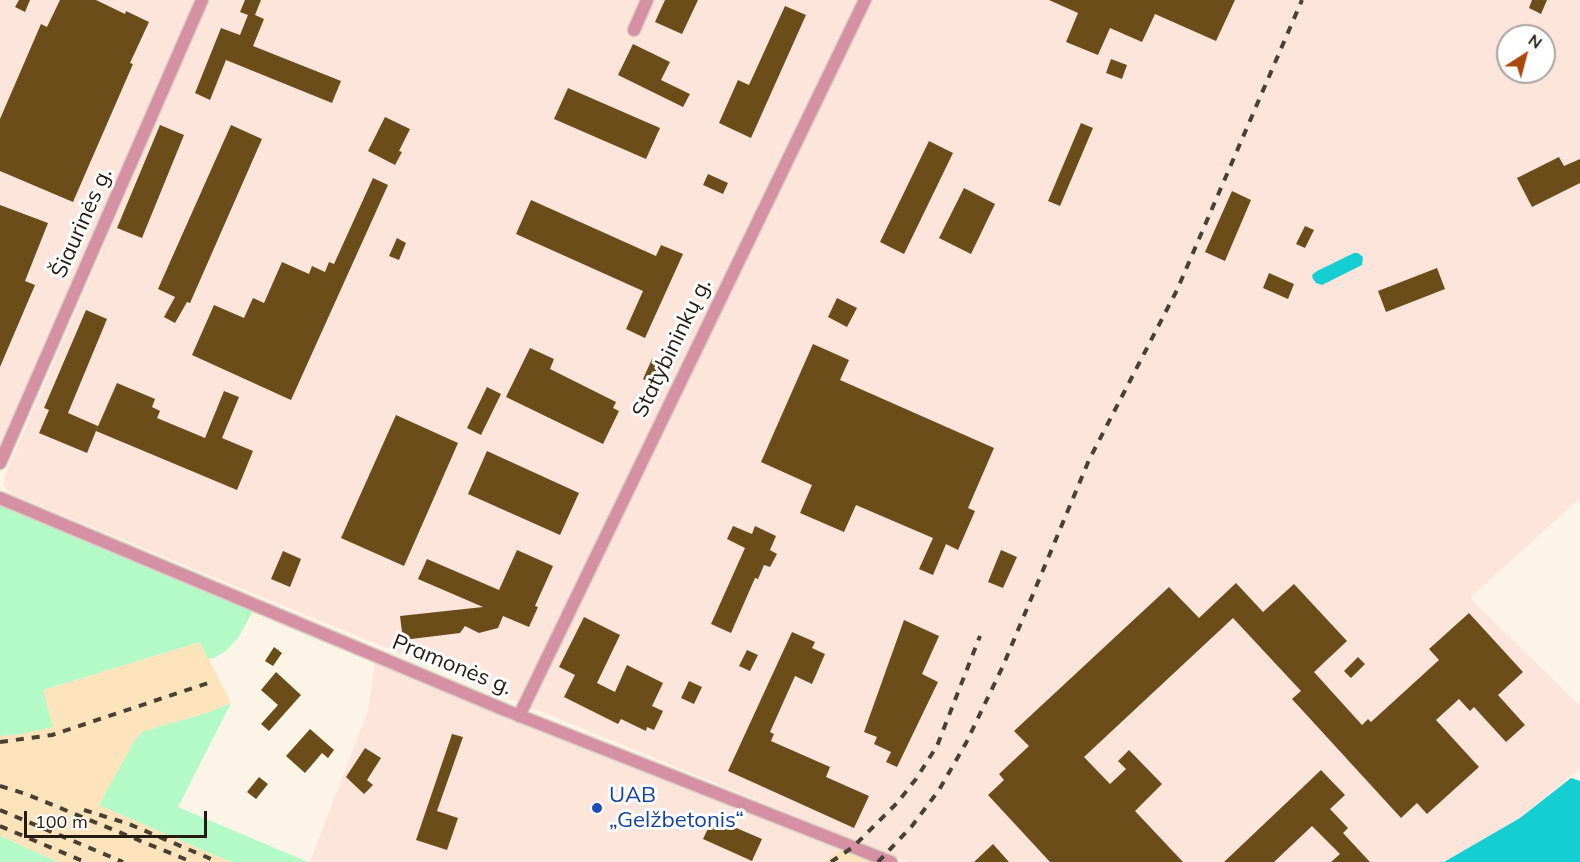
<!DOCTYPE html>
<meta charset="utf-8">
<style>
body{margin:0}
#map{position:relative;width:1580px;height:862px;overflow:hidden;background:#fcf4e7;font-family:Mulish,sans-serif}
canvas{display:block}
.north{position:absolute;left:1496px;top:24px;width:60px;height:60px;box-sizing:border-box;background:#fff;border:2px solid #a7a4a0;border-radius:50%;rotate:36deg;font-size:16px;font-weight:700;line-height:24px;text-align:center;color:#241c11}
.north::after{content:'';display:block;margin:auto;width:21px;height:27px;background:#aa470d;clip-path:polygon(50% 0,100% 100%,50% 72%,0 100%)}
.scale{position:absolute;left:24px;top:811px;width:183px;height:27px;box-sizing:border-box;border:3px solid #241c11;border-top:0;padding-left:8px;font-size:18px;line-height:21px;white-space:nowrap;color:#241c11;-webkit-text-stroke:4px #fff;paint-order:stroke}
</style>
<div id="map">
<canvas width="1580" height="862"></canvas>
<div class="north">N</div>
<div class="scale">100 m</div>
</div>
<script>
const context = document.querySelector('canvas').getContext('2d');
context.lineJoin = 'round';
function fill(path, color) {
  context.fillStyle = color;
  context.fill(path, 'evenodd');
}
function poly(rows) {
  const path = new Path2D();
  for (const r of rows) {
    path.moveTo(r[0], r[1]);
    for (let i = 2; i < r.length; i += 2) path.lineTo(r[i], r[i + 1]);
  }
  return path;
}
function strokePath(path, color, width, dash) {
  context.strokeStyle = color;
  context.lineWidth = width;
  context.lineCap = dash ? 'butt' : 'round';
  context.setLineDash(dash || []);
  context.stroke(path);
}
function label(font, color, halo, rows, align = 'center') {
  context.font = font + ' Mulish,sans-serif';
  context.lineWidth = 6;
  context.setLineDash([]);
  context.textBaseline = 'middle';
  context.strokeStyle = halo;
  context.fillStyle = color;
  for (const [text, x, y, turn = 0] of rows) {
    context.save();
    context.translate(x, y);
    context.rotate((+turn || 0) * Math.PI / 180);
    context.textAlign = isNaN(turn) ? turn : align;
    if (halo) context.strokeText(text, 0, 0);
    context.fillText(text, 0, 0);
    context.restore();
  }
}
const industrial = poly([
 [0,0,195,0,0,445],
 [209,0,1580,0,1580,498,1470,598,1580,706,1580,768,1520,818,1444,862,908,862,11,494,4,486,4,478],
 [1508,36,1544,36,1544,72,1508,72],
 [375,663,839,850,823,862,310,862,368,710]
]);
const built = poly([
 [200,642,231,703,207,713,144,731,99,805,231,862,58,862,0,836,0,736,21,734,43,690],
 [839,850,872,862,823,862]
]);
const green = poly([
 [0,504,253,611,238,638,226,651,214,658,208,659,200,642,43,690,53,727,21,734,0,736],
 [231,703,178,807,308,862,231,862,99,805,136,738,144,731,207,713],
 [0,836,58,862,0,862]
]);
const water = poly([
 [1354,253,1358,253,1363,257,1362,265,1322,285,1316,283,1313,279,1312,275,1317,271],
 [1571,778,1580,781,1580,862,1444,862,1520,818]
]);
const building = poly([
 [19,0,30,0,25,12,15,7],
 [60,0,96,0,125,14,126,11,149,22,130,63,133,64,73,202,0,171,0,119,41,24,47,27],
 [245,0,261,0,255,15,264,19,253,46,341,81,332,103,226,60,210,100,195,93,221,28,240,35,248,15,240,12],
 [665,0,698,0,682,34,655,22],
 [1049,0,1235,0,1216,41,1155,14,1142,42,1110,28,1098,55,1066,42,1078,13],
 [1532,0,1547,0,1541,14,1529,8],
 [785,6,806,15,751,138,719,123,738,80,749,85],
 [633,44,670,62,661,80,690,94,683,107,618,75],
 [1111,59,1127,65,1122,79,1106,73],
 [568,88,660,128,646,159,554,119],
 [385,117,410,129,399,151,402,152,395,165,368,151],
 [1081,123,1093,128,1060,206,1048,201],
 [160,125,184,135,142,238,117,228],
 [231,125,262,139,190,303,187,302,175,323,164,317,175,297,158,289],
 [929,141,953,153,904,254,880,242],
 [1559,157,1564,166,1580,159,1580,183,1532,207,1517,178],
 [708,174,728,183,723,194,703,185],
 [373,178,388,185,291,400,192,355,214,305,244,318,253,298,264,303,282,262,309,274,312,266,325,272,329,262,334,264],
 [964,188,995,204,971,254,939,238],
 [1232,191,1251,200,1225,261,1205,252],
 [531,200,656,256,661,245,683,254,645,338,626,329,643,291,516,234],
 [0,205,48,223,25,281,35,285,0,367],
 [1305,226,1314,230,1305,248,1296,244],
 [397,238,406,243,399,260,389,256],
 [1437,268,1445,289,1386,312,1378,291],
 [1269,273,1294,284,1288,299,1263,288],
 [837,298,857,308,847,327,828,317],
 [86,310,107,319,68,413,98,426,87,453,39,433,49,410,44,408],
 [813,344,849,360,840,380,994,448,968,508,975,511,958,550,946,544,933,575,919,569,933,538,856,505,844,532,800,513,812,485,761,462],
 [530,348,554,359,550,369,616,402,613,408,619,411,603,444,506,397],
 [652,359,669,366,659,387,643,379],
 [117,383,155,399,152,407,160,411,157,418,205,438,224,391,239,397,222,438,253,451,237,490,96,431],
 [487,387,501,394,481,435,467,428],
 [396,415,458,443,404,566,341,538],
 [487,451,579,493,560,535,468,494],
 [733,526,752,534,755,526,776,536,770,550,777,554,770,567,764,565,758,579,755,578,731,633,711,624,745,548,727,539],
 [517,550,553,566,535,606,538,607,529,627,503,616,498,628,479,633,465,626,460,633,403,640,400,616,483,607,418,579,427,559,499,590],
 [1001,550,1017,557,1003,588,988,582],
 [283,551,301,559,290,587,271,579],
 [1236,583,1263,612,1294,584,1347,641,1314,672,1362,725,1368,719,1371,722,1439,660,1429,649,1469,613,1523,672,1498,695,1525,725,1506,742,1474,707,1470,711,1459,699,1436,720,1479,767,1427,814,1417,803,1401,818,1292,699,1301,691,1233,618,1084,757,1110,784,1126,769,1118,761,1129,750,1162,784,1135,811,1183,862,1050,862,988,795,1004,780,999,774,1029,746,1014,731,1169,587,1199,618],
 [584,617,620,635,597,683,615,692,627,665,663,683,652,706,663,711,654,730,647,727,646,731,621,719,618,724,564,697,575,675,559,667],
 [904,620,939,636,922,674,938,682,897,767,886,762,891,752,874,744,877,737,864,732],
 [792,632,815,642,812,648,825,654,812,684,795,676,770,732,774,734,771,741,830,767,826,777,869,796,854,828,728,771],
 [274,647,282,653,273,666,265,661],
 [747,650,758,655,750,671,739,666],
 [1358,657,1365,664,1351,678,1344,671],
 [276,672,301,695,269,731,261,724,278,705,261,690],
 [689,681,702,687,694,704,681,698],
 [310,729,334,750,328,758,322,753,305,773,286,756],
 [452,734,463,737,437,811,458,818,447,850,416,840],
 [365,748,381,758,367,780,373,785,364,794,346,777],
 [1321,770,1345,795,1330,809,1348,828,1343,833,1370,862,1331,862,1340,854,1312,826,1274,862,1224,862],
 [259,777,268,784,256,799,247,792],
 [713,818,762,839,752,861,703,839],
 [993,844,1009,862,974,862]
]);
const minor = poly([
 [634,30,647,0],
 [0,463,202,0],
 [0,498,505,710,891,862],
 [519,716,865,0]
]);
const rail = poly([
 [0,742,52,735,211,682],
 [0,786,26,794,192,862],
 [0,810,123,862],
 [84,810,129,824,218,862],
 [0,826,85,862],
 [831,862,853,847,897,803,916,779,937,746,980,636],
 [878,862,912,826,939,790,966,743,1003,666,1089,460,1177,290,1302,0]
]);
const markers = [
 [597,808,6,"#1a4fb4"]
];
const streetNames = [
 ["Šiaurinės g.",82,223,-66],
 ["Statybininkų g.",672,348,-64],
 ["Pramonės g.",452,665,22]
];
const transitNames = [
 ["UAB",609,795],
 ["„Gelžbetonis“",609,820]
];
fill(industrial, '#fee5dc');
fill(built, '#fee4bd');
fill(green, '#b4fac7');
fill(water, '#15ced2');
fill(building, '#6b4d1a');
strokePath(minor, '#d9d1c5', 15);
strokePath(minor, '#d591a3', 12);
strokePath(rail, '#484034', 4, [8, 8]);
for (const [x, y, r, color] of markers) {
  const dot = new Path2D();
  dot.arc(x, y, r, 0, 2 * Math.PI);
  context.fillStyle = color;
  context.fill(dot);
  strokePath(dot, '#fff', 2);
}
label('22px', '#241c11', '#fff', streetNames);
label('22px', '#164399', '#fff', transitNames, 'left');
</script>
